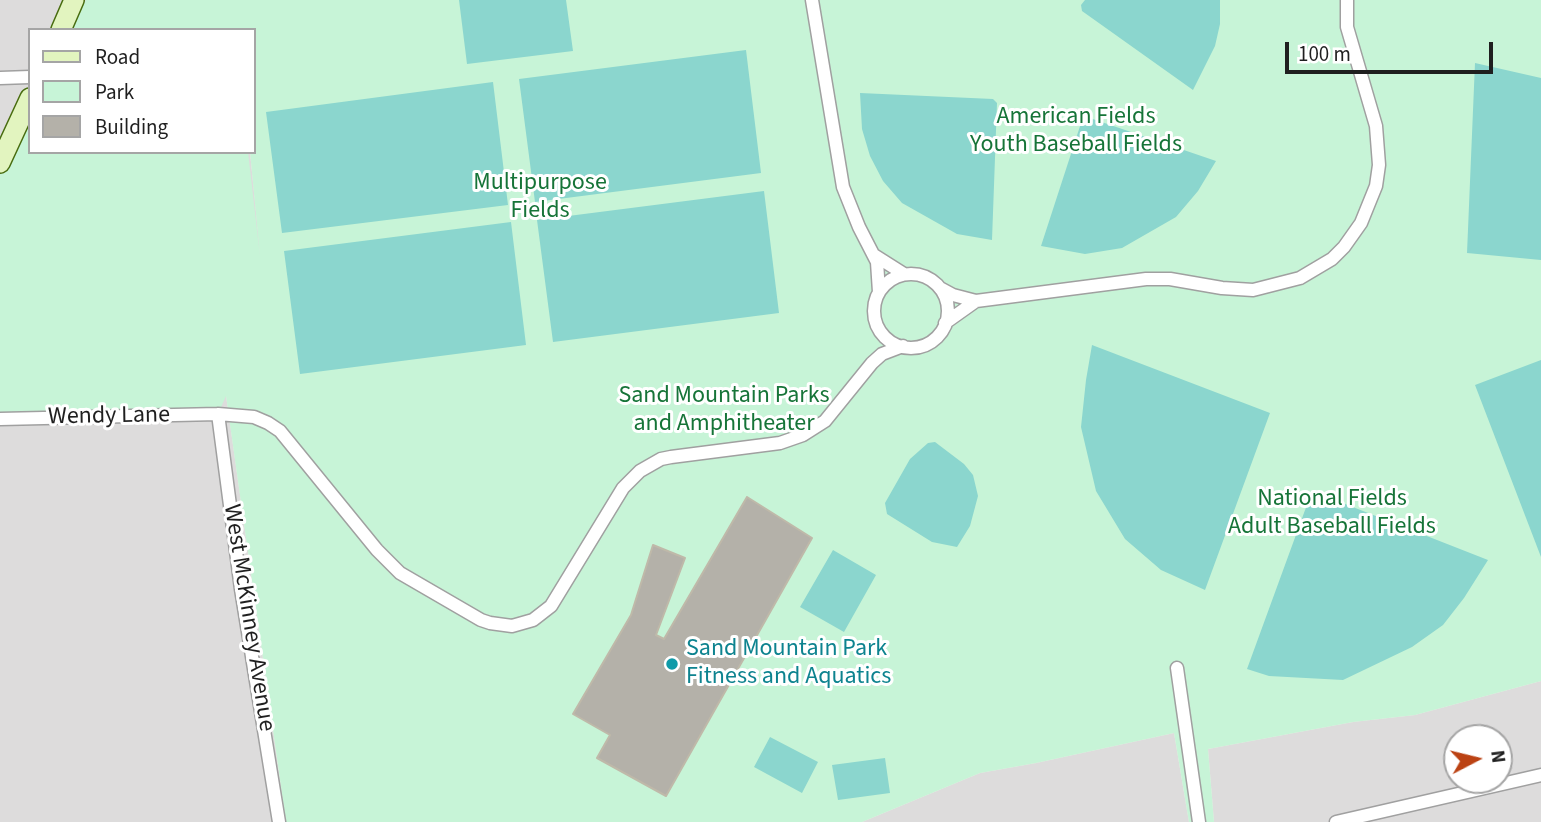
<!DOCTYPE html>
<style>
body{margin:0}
#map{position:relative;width:1541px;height:822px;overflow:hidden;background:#efeee6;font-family:"Source Sans 3",sans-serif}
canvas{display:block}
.legend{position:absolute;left:28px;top:28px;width:228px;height:126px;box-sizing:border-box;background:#fff;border:2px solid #a5a5a5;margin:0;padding:9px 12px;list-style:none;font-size:21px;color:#1f1f1f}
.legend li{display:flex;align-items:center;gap:14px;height:35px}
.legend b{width:35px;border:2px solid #a5a5a5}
.north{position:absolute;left:1443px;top:724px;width:70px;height:70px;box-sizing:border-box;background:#fff;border:2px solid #a5a5a5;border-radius:50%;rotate:83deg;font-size:19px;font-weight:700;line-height:28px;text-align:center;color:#1f1f1f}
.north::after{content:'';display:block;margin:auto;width:24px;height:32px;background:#bb4213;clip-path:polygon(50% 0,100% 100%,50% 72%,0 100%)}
.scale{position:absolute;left:1285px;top:42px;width:208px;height:32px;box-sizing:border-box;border:4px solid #1f1f1f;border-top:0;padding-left:9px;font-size:21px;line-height:24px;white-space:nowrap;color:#1f1f1f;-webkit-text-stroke:5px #fff;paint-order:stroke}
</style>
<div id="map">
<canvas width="1541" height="822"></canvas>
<ul class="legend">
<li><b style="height:9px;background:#e2f4bf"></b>Road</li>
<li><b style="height:19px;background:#c7f4d7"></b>Park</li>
<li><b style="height:19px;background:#b4b1a9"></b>Building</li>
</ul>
<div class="north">N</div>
<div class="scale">100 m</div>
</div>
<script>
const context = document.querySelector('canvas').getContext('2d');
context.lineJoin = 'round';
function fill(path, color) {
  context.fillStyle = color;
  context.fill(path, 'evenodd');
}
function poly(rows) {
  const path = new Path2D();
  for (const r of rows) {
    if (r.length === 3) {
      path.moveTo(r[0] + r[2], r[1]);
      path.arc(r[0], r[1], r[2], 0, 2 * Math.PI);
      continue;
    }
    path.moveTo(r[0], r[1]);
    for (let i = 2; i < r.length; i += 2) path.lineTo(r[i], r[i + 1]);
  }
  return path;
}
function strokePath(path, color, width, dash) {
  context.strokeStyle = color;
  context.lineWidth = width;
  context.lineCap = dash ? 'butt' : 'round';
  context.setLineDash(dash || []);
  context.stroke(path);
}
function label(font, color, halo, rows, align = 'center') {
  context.font = font + ' "Source Sans 3",sans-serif';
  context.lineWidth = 6;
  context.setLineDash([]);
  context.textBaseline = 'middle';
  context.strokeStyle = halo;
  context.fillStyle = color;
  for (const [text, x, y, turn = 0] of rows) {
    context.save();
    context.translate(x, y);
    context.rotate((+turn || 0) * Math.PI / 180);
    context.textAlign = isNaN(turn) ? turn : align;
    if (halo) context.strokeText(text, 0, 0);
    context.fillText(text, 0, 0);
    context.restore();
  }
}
const residential = poly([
 [0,0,125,0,197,30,30,30,30,152,250,152,274,390,226,395,286,822,0,822],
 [1541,681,1541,822,1214,822,1208,749,1353,722,1415,715],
 [1457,738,1499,738,1499,780,1457,780],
 [1174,733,1189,822,862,822,980,773,1036,763]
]);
const park = poly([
 [86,0,1541,0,1541,681,1415,715,1353,722,1208,749,1214,822,1189,822,1174,733,1036,763,980,773,862,822,286,822,226,396,218,414,0,419,0,163,30,103,30,152,248,152,260,256,250,152,254,152,254,30,70,30]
]);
const pitch = poly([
 [459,0,566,0,573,51,467,64],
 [1085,0,1220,0,1220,24,1215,46,1193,90,1082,11,1081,5],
 [746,50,761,173,535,202,519,79],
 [1475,63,1541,78,1541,260,1467,253],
 [493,82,508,205,282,233,266,112],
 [860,93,993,99,997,103,992,240,957,234,902,203,883,181,870,156,862,129],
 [1087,117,1216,161,1198,191,1176,217,1122,248,1085,254,1041,246,1082,120],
 [764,191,779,313,553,342,537,220],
 [511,222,526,345,300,374,284,251],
 [1092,345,1270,413,1205,590,1161,570,1125,539,1096,491,1081,427,1086,380],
 [1541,360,1541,557,1475,385],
 [935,442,964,464,973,475,978,496,970,526,957,547,932,542,887,514,885,503,910,459,928,443],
 [1312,491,1488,560,1464,598,1443,625,1412,647,1343,680,1269,676,1247,669],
 [833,550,876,575,844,632,800,607],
 [770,737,818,762,802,793,754,767],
 [885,758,890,793,838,800,832,765]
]);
const building = poly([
 [747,497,812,538,666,796,597,758,610,735,573,714,631,615,653,545,685,558,656,635,664,639,747,497]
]);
const minor = poly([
 [812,0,843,187,859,227,877,262,879,292],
 [0,78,30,77],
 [874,255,904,274],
 [911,311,37],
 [940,288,953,295,976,301,1146,279,1170,279,1222,288,1253,290,1300,278,1332,259,1344,247,1361,223,1376,186,1379,165,1376,126,1347,27,1347,0],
 [945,323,976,301],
 [218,414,241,589,279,822],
 [0,419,218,414,254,417,268,423,280,431,377,550,400,573,481,620,490,623,512,626,533,620,551,606,623,488,640,471,661,459,671,457,780,443,803,435,825,421,872,363,882,354,903,346],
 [1177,668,1199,822],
 [1336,822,1541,775]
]);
const secondary = poly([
 [61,30,74,0],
 [0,163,30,98]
]);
const markers = [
 [672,664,7,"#0f9aa8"]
];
const parkNames = [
 ["American Fields",1076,118],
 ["Youth Baseball Fields",1076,146],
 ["Multipurpose",540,184],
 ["Fields",540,212],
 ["Sand Mountain Parks",724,397],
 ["and Amphitheater",724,425],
 ["National Fields",1332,500],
 ["Adult Baseball Fields",1332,528]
];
const streetNames = [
 ["Wendy Lane",109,417,-1],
 ["West McKinney Avenue",248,618,81]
];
const cultureNames = [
 ["Sand Mountain Park",686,650],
 ["Fitness and Aquatics",686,678]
];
fill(residential, '#dddcdc');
fill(park, '#c7f4d7');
fill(pitch, '#8bd6ce');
fill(building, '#b4b1a9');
strokePath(building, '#bfb9a9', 2);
strokePath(minor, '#a0a0a0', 15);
strokePath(secondary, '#486c0f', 22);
strokePath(minor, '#fff', 12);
strokePath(secondary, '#e2f4bf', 19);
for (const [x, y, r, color] of markers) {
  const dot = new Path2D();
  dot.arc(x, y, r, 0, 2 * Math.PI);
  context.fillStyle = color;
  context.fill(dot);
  strokePath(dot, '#fff', 2.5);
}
label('24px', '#167438', '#fff', parkNames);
label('24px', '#1f1f1f', '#fff', streetNames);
label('24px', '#0d838f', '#fff', cultureNames, 'left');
</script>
